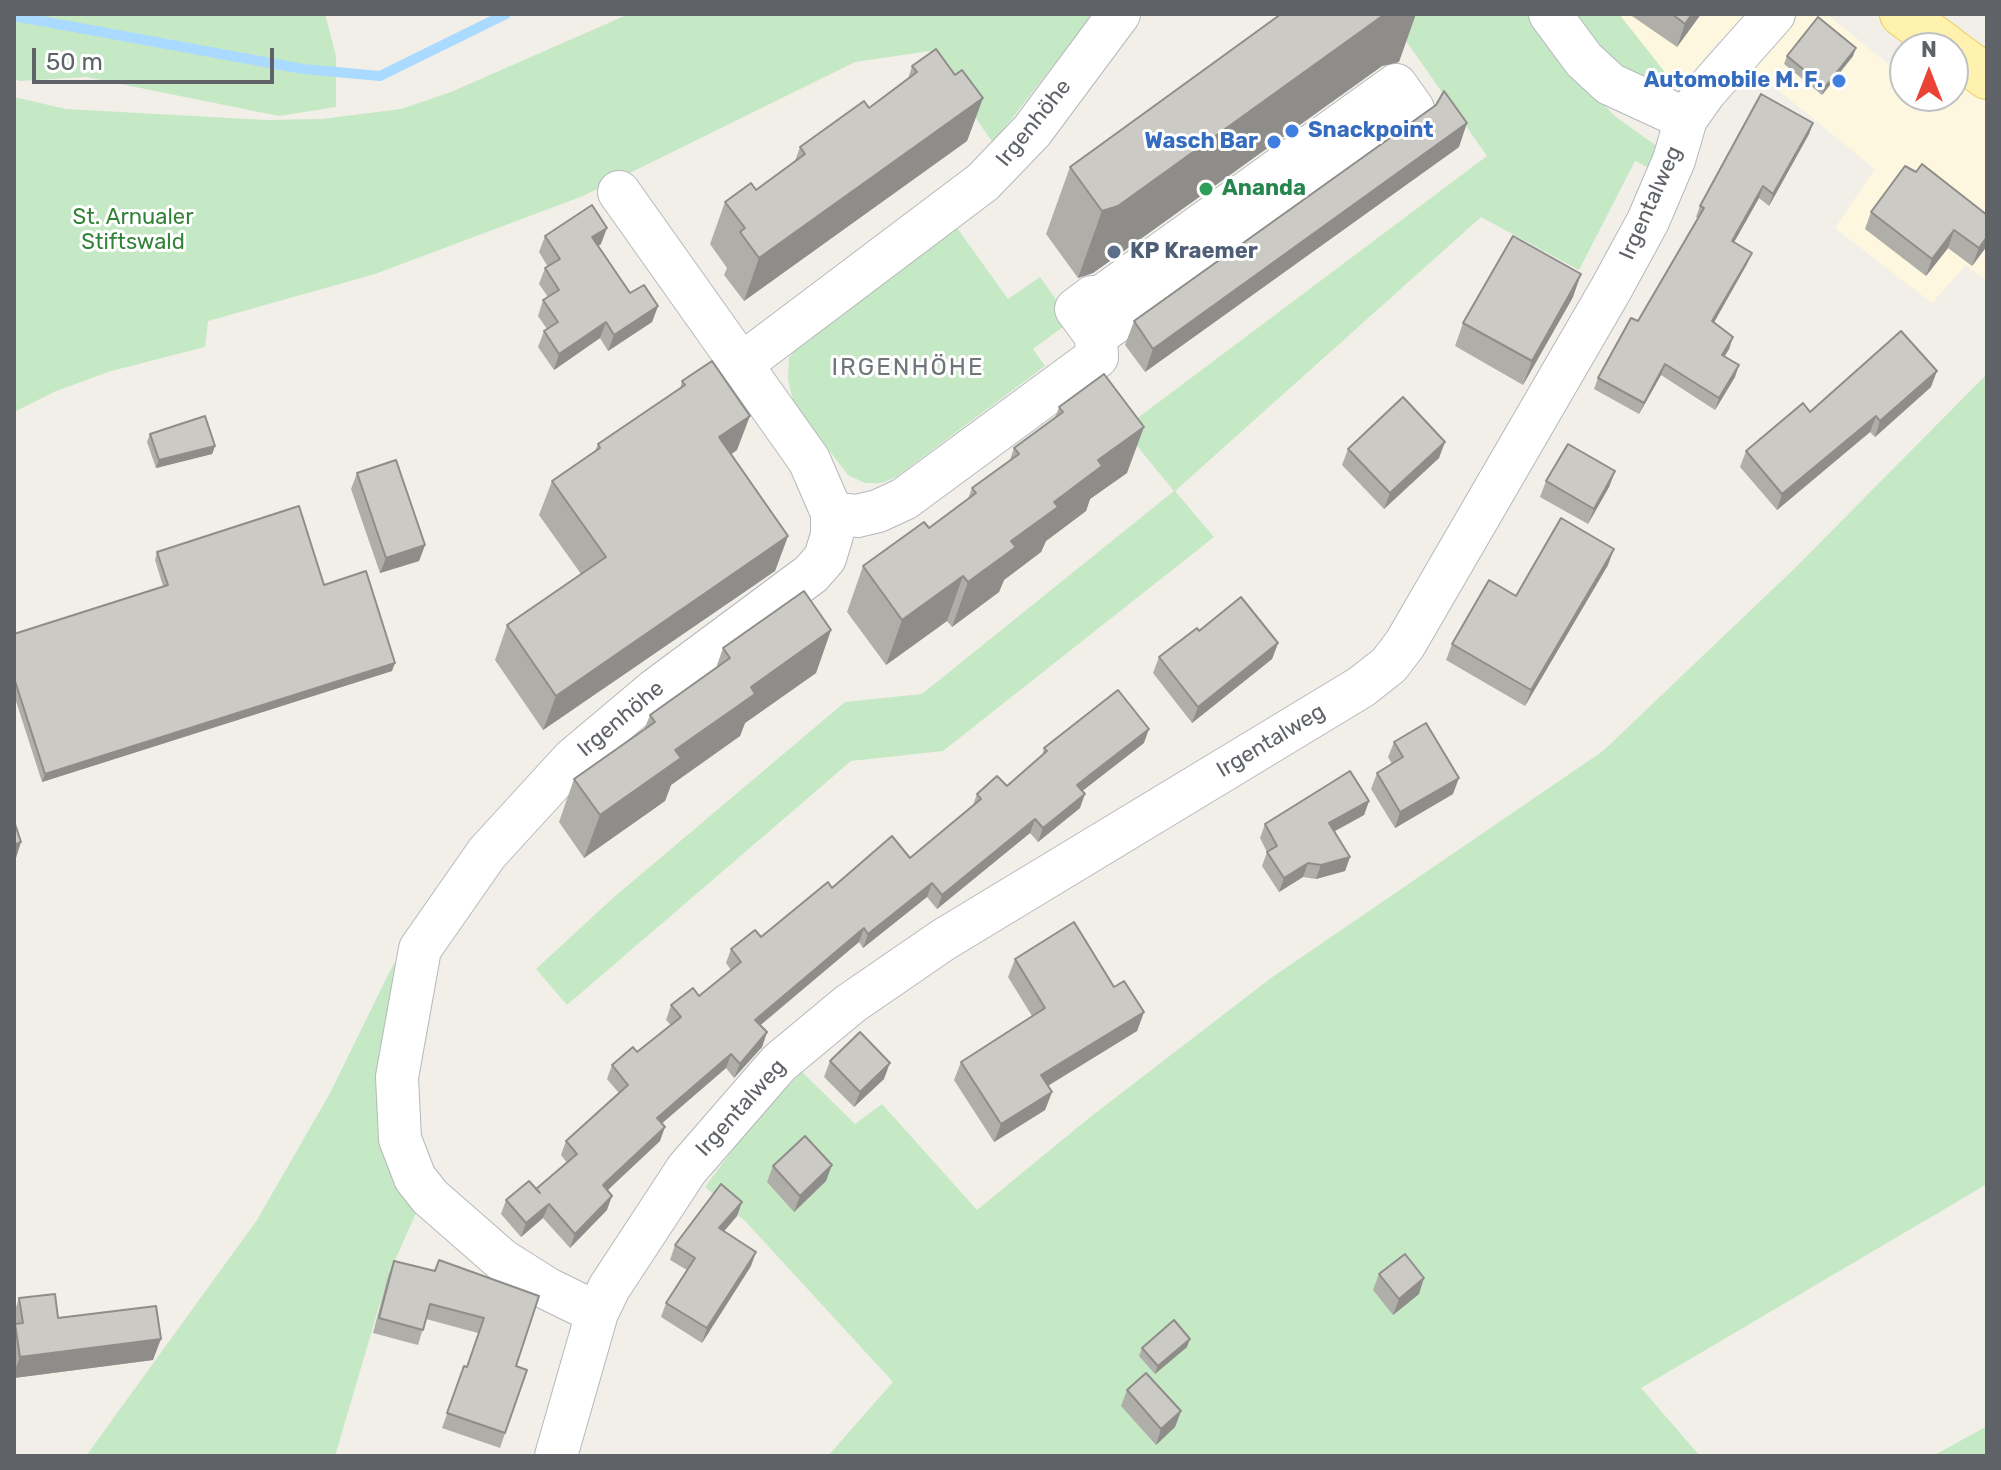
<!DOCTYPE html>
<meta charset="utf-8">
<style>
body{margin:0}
#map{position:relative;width:2001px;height:1470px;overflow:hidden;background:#f1efe8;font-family:Rubik,sans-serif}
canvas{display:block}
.frame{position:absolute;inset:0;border:16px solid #5f6368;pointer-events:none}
.north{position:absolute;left:1889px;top:32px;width:80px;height:80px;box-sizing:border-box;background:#fff;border:2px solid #bfc1c3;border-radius:50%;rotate:0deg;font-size:22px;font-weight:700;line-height:32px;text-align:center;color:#5f6368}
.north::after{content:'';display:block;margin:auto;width:28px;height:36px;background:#ea4335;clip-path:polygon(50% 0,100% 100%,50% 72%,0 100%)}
.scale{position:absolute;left:32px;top:48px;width:242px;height:36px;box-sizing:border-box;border:4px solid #5f6368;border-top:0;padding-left:10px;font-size:24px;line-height:28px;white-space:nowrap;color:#5f6368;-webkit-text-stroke:6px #fff;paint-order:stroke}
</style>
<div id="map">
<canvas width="2001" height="1470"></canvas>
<div class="frame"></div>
<div class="north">N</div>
<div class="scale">50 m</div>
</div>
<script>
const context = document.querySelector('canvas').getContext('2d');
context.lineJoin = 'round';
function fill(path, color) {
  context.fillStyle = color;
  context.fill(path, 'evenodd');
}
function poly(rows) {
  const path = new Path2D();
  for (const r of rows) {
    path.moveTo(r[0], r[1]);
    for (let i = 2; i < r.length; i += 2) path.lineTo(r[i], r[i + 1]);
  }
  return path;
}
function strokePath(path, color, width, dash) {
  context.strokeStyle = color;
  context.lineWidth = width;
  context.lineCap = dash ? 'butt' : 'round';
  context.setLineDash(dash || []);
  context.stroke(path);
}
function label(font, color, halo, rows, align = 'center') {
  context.font = font + ' Rubik,sans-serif';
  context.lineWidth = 6;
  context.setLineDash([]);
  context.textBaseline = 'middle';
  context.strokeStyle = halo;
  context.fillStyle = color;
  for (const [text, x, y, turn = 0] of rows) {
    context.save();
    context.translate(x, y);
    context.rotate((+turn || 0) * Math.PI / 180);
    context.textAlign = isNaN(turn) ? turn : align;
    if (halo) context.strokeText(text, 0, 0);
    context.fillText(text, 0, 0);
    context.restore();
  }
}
const commercial = poly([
 [1619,14,1827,14,1905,78,1905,96,1953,96,1953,65,1987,77,1987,281,1966,265,1932,303,1835,228,1875,169,1718,41,1689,77,1671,80]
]);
const green = poly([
 [14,14,325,14,336,56,336,107,279,116,86,77,20,81,14,79],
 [629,14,1093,14,993,143,930,51,855,62,583,196,375,274,208,321,205,347,111,371,56,391,14,412,14,97,66,109,266,120,322,119,401,109,451,92],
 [1387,14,1619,14,1671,80,1646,80,1615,61,1588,89,1616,117,1658,147,1655,171,1635,161,1579,270,1481,217,1175,491,1214,537,943,751,851,761,567,1005,536,969,613,898,845,702,922,694,1174,491,1123,429,1487,156],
 [957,228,1008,299,1040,277,1071,321,1033,349,1045,366,896,477,882,483,865,483,848,475,794,404,788,379,789,358,805,339],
 [1987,374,1987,1184,1641,1388,1700,1456,828,1456,893,1382,746,1222,705,1187,758,1116,802,1072,855,1124,882,1104,977,1210,1089,1118,1271,978,1603,751,1794,569],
 [394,963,408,966,420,1204,388,1276,335,1456,86,1456,257,1220,329,1095],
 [1987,1426,1987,1456,1933,1456]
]);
const stream = poly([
 [14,16,303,69,380,76,506,14]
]);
const minor = poly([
 [1550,14,1584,60,1610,84,1686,119],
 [1396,85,1413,109,1096,336,1076,309,1092,297,1101,297,1396,85],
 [743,363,983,182,1032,131,1119,14],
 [832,513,857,516,878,511,904,499,1097,357,1096,336],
 [597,1313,548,1289,502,1260,430,1197,415,1178,400,1139,397,1077,420,949,487,853,573,759,655,690,811,574,825,558,832,535,832,513,809,460,619,192],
 [556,1456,597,1313,609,1288,687,1169,779,1063,850,1004,943,940,1361,687,1389,665,1405,644,1611,289,1648,221,1674,160,1686,119,1705,92,1774,14]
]);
const major = poly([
 [1902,14,1948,48],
 [1953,52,1987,77]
]);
const wall = poly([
 [1281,14,1399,62,1382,66,1093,273,1078,278,1046,234,1070,167],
 [1633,14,1701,14,1677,47,1632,16],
 [1787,56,1853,56,1822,95,1784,64],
 [912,66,955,75,983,98,967,141,744,301,724,275,727,268,710,244,725,202,756,190,795,161,800,147,869,108,908,79],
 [1813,123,1809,134,1769,206,1759,198,1734,242,1747,264,1714,322,1733,337,1729,349,1725,356,1735,377,1715,410,1661,375,1639,414,1594,389,1598,378,1638,321,1698,218,1696,217,1700,206],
 [1459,147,1145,372,1125,345,1134,321],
 [1871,212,1987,215,1987,246,1972,266,1948,248,1926,276,1865,229],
 [545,236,601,244,598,246,630,293,658,306,652,322,608,351,600,338,554,370,538,347,544,331,547,329,538,316,543,300,548,297,539,284,545,268,548,267,539,252],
 [1573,297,1523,385,1455,346,1463,323],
 [682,381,737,450,731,454,788,536,775,571,543,730,495,660,507,625,581,574,539,515,552,481,595,451,598,444,680,389],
 [1931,387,1875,437,1870,432,1777,510,1740,467,1746,451,1810,412],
 [1059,407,1127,473,1090,499,1086,511,1046,541,1041,552,1004,580,999,592,952,627,947,621,886,665,847,612,863,566,929,528,968,499,972,488,1010,460,1014,448,1055,418],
 [150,434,215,446,212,454,156,468,147,442],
 [1348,449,1439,458,1384,509,1342,465],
 [1615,471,1609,487,1588,524,1540,497,1546,481],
 [357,473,425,545,419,561,380,573,351,489],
 [157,552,324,585,392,671,42,782,14,695,14,634,163,586,155,560],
 [1608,565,1525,706,1446,660,1452,644,1516,596],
 [831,630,816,673,745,723,740,736,671,785,665,801,584,858,559,822,574,779,644,730,650,715,716,668,723,648],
 [1199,631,1278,643,1272,659,1192,723,1153,673,1159,657],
 [1394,742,1453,794,1395,828,1371,789,1377,773,1392,764,1388,757],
 [1144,743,1082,791,1080,808,1038,842,1030,833,937,909,927,897,863,948,859,942,760,1025,767,1032,762,1047,734,1078,726,1068,662,1123,660,1141,608,1190,607,1210,570,1248,543,1218,521,1237,501,1214,506,1200,536,1189,567,1163,561,1155,566,1141,619,1093,607,1079,612,1065,637,1052,671,1025,666,1020,671,1005,699,996,731,970,726,963,731,949,761,937,832,888,910,858,973,805,977,794,1007,786,1042,756,1044,748],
 [1369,801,1364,815,1335,831,1350,857,1345,871,1316,879,1303,877,1279,892,1262,866,1267,852,1260,838,1265,824],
 [1015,959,1114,987,1144,1012,1137,1031,1048,1086,1052,1092,1045,1110,994,1142,954,1080,961,1062,1032,1016,1008,977],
 [830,1061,884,1079,854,1107,824,1077],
 [773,1166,826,1181,794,1212,767,1182],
 [742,1202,737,1216,724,1231,751,1266,702,1343,661,1317,666,1303,687,1270,670,1260,675,1245],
 [439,1260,539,1296,516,1366,527,1370,500,1448,442,1428,464,1366,467,1367,478,1333,426,1319,418,1345,373,1333,388,1276,394,1261,434,1271],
 [1379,1274,1419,1294,1393,1315,1373,1290],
 [19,1298,58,1318,153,1360,14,1378,14,1313],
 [1187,1347,1155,1374,1139,1356,1142,1348],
 [1127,1390,1181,1411,1175,1427,1156,1445,1121,1406]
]);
const shadedWall = poly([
 [1385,14,1416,14,1399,62,1382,66,1093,273,1078,278,1102,211],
 [1692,14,1701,14,1677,47,1685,24],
 [1856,48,1853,56,1822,95,1825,87],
 [983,98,967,141,744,301,759,258],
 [1467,123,1459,147,1145,372,1153,349],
 [1813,123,1809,134,1769,206,1773,194],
 [1763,186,1759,198,1728,253,1732,241],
 [607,228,601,244,586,253,592,237],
 [1954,230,1948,248,1926,276,1932,259],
 [1987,237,1987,246,1972,266,1979,248],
 [1752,253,1747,264,1708,333,1712,321],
 [1581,274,1573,297,1523,385,1532,361],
 [658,306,652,322,608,351,614,335],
 [606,322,600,338,554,370,559,354],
 [1733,337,1729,349,1718,366,1722,355],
 [1665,364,1661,375,1639,414,1644,403],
 [1739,365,1735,377,1715,410,1719,398],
 [1937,371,1931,387,1875,437,1880,421],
 [750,416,737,450,707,472,719,437],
 [1876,416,1870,432,1777,510,1782,494],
 [1144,427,1127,473,1090,499,1086,511,1046,541,1041,552,1004,580,999,592,952,627,968,582,1098,460],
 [1445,442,1439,458,1384,509,1390,493],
 [215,446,212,454,156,468,159,460],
 [1615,471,1609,487,1588,524,1594,509],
 [788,536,775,571,543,730,556,696],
 [425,545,419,561,380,573,386,558],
 [1614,549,1608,565,1525,706,1531,690],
 [963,576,947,621,886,665,902,620],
 [831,630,816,673,745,723,740,736,671,785,665,801,584,858,600,815,751,687],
 [1278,643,1272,659,1192,723,1198,707],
 [395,663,392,671,42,782,45,774],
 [1149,729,1144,743,1072,799,1077,785],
 [1459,778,1453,794,1395,828,1400,812],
 [1085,794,1080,808,1038,842,1043,828],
 [1369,801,1364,815,1324,837,1329,823],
 [1035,819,1030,833,937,909,942,895],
 [21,842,16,858,14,859,14,845],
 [1350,857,1345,871,1316,879,1321,865],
 [1308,863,1303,877,1279,892,1284,878],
 [932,883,927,897,863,948,868,934],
 [864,928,859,942,750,1034,755,1020],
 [1144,1012,1137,1031,1034,1094,1041,1075],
 [767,1032,762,1047,734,1078,740,1064],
 [731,1054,726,1068,652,1132,657,1118],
 [890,1063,884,1079,854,1107,860,1092],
 [1052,1092,1045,1110,994,1142,1001,1124],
 [665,1127,660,1141,598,1199,603,1185],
 [832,1165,826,1181,794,1212,800,1196],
 [612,1196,607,1210,570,1248,575,1234],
 [742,1202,737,1216,714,1243,719,1228],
 [549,1204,543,1218,521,1237,526,1223],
 [756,1252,751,1266,702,1343,707,1328],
 [1424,1278,1419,1294,1393,1315,1399,1299],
 [161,1339,153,1360,14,1378,14,1373,20,1357],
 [1190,1339,1187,1347,1155,1374,1158,1366],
 [1181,1411,1175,1427,1156,1445,1161,1429]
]);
const building = poly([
 [1281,14,1385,14,1118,206,1102,211,1070,167,1281,14],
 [1672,14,1692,14,1685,24,1672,14],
 [1818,17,1856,48,1825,87,1787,56,1818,17],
 [936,49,955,75,962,70,983,98,759,258,740,232,745,228,725,202,751,183,756,190,805,154,800,147,864,101,869,108,917,72,912,66,936,49],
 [1444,91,1467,123,1153,349,1134,321,1436,105,1444,91],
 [1761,94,1813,123,1773,194,1763,186,1732,241,1752,253,1712,321,1733,337,1722,355,1739,365,1719,398,1665,364,1644,403,1598,378,1631,318,1638,321,1704,208,1700,206,1761,94],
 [1922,164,1987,215,1987,237,1979,248,1954,230,1932,259,1871,212,1905,166,1916,172,1922,164],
 [592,205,607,228,592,237,630,293,644,285,658,306,614,335,606,322,559,354,544,331,558,322,543,300,559,290,545,268,560,259,545,236,592,205],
 [1513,236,1581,274,1532,361,1463,323,1513,236],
 [1901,331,1937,371,1880,421,1876,416,1782,494,1746,451,1803,403,1810,412,1901,331],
 [712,361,750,416,719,437,788,536,556,696,507,625,606,557,552,481,600,448,598,444,685,385,682,381,712,361],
 [1104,374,1144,427,1098,460,1102,466,1054,502,1058,507,1011,541,1016,547,968,582,963,576,902,620,863,566,924,522,929,528,976,493,972,488,1019,454,1014,448,1063,412,1059,407,1104,374],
 [1403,397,1445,442,1390,493,1348,449,1403,397],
 [205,416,215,446,159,460,150,434,205,416],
 [1568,444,1615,471,1594,509,1546,481,1568,444],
 [396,460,425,545,386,558,357,473,396,460],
 [299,506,324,585,366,571,395,663,45,774,14,678,14,634,168,585,157,552,299,506],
 [1561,518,1614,549,1531,690,1452,644,1489,580,1516,596,1561,518],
 [804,591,831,630,751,687,755,694,675,750,681,758,600,815,574,779,655,722,650,715,730,658,723,648,804,591],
 [1241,597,1278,643,1198,707,1159,657,1197,628,1199,631,1241,597],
 [1118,690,1149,729,1077,785,1085,794,1043,828,1035,819,942,895,932,883,868,934,864,928,755,1020,767,1032,740,1064,731,1054,657,1118,665,1127,603,1185,612,1196,575,1234,549,1204,526,1223,506,1200,529,1181,540,1193,536,1189,577,1154,566,1141,628,1085,612,1065,633,1047,637,1052,681,1017,671,1005,693,988,699,996,741,962,731,949,755,930,761,937,828,882,832,888,892,836,910,858,981,799,977,794,997,776,1007,786,1047,751,1044,748,1118,690],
 [1426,723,1459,778,1400,812,1377,773,1403,757,1394,742,1426,723],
 [1350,771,1369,801,1329,823,1350,857,1321,865,1308,863,1284,878,1267,852,1277,846,1265,824,1350,771],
 [14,821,21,842,14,845,14,821],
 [1074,922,1114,987,1124,981,1144,1012,1041,1075,1052,1092,1001,1124,961,1062,1045,1008,1015,959,1074,922],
 [860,1032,890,1063,860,1092,830,1061,860,1032],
 [805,1136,832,1165,800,1196,773,1166,805,1136],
 [721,1184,742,1202,719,1228,756,1252,707,1328,666,1303,695,1258,675,1245,721,1184],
 [1405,1254,1424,1278,1399,1299,1379,1274,1405,1254],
 [439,1260,539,1296,516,1366,527,1370,505,1433,447,1413,464,1366,467,1367,484,1318,430,1304,423,1330,379,1318,394,1261,435,1271,439,1260],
 [55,1294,58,1318,156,1306,161,1339,20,1357,15,1324,23,1323,19,1298,55,1294],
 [1174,1320,1190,1339,1158,1366,1142,1348,1174,1320],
 [1146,1373,1181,1411,1161,1429,1127,1390,1146,1373]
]);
const markers = [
 [1839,81,8,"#3f7fe0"],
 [1292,131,8,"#3f7fe0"],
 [1274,142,8,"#3f7fe0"],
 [1206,189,8,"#2e9e5b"],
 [1114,252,8,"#5c6f8a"]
];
const shopNames = [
 ["Automobile M. F.",1823,81],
 ["Snackpoint",1308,131,"left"],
 ["Wasch Bar",1258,142]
];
const streetNames = [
 ["Irgenhöhe",1034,123,-51],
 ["Irgentalweg",1651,203,-66],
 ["Irgenhöhe",621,719,-40],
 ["Irgentalweg",1271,741,-31],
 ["Irgentalweg",741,1108,-48]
];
const leisureNames = [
 ["Ananda",1222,189]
];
const parkNames = [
 ["St. Arnualer",133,218],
 ["Stiftswald",133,243]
];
const serviceNames = [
 ["KP Kraemer",1130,252]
];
const neighbourhoodNames = [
 ["IRGENHÖHE",908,368]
];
fill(commercial, '#fef7e0');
fill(green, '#c5e8c5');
strokePath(stream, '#aadaff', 10);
strokePath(minor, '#b5b8bc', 44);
strokePath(major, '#f2c960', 46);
strokePath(minor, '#fff', 42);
strokePath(major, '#fff2af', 44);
fill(wall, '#afaea9');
fill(shadedWall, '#8f8d8a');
fill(building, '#cccac5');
strokePath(building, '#8f8d8a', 2);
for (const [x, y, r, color] of markers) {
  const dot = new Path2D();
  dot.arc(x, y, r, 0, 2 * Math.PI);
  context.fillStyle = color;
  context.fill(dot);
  strokePath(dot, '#fff', 3);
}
label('bold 22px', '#366cbe', '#fff', shopNames, 'right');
label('22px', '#5f6368', '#fff', streetNames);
label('bold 22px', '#27864d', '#fff', leisureNames, 'left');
label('22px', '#348238', '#fff', parkNames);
label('bold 22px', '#4e5e75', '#fff', serviceNames, 'left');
context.letterSpacing = '2px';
label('24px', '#70757a', '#fff', neighbourhoodNames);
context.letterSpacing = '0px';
</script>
